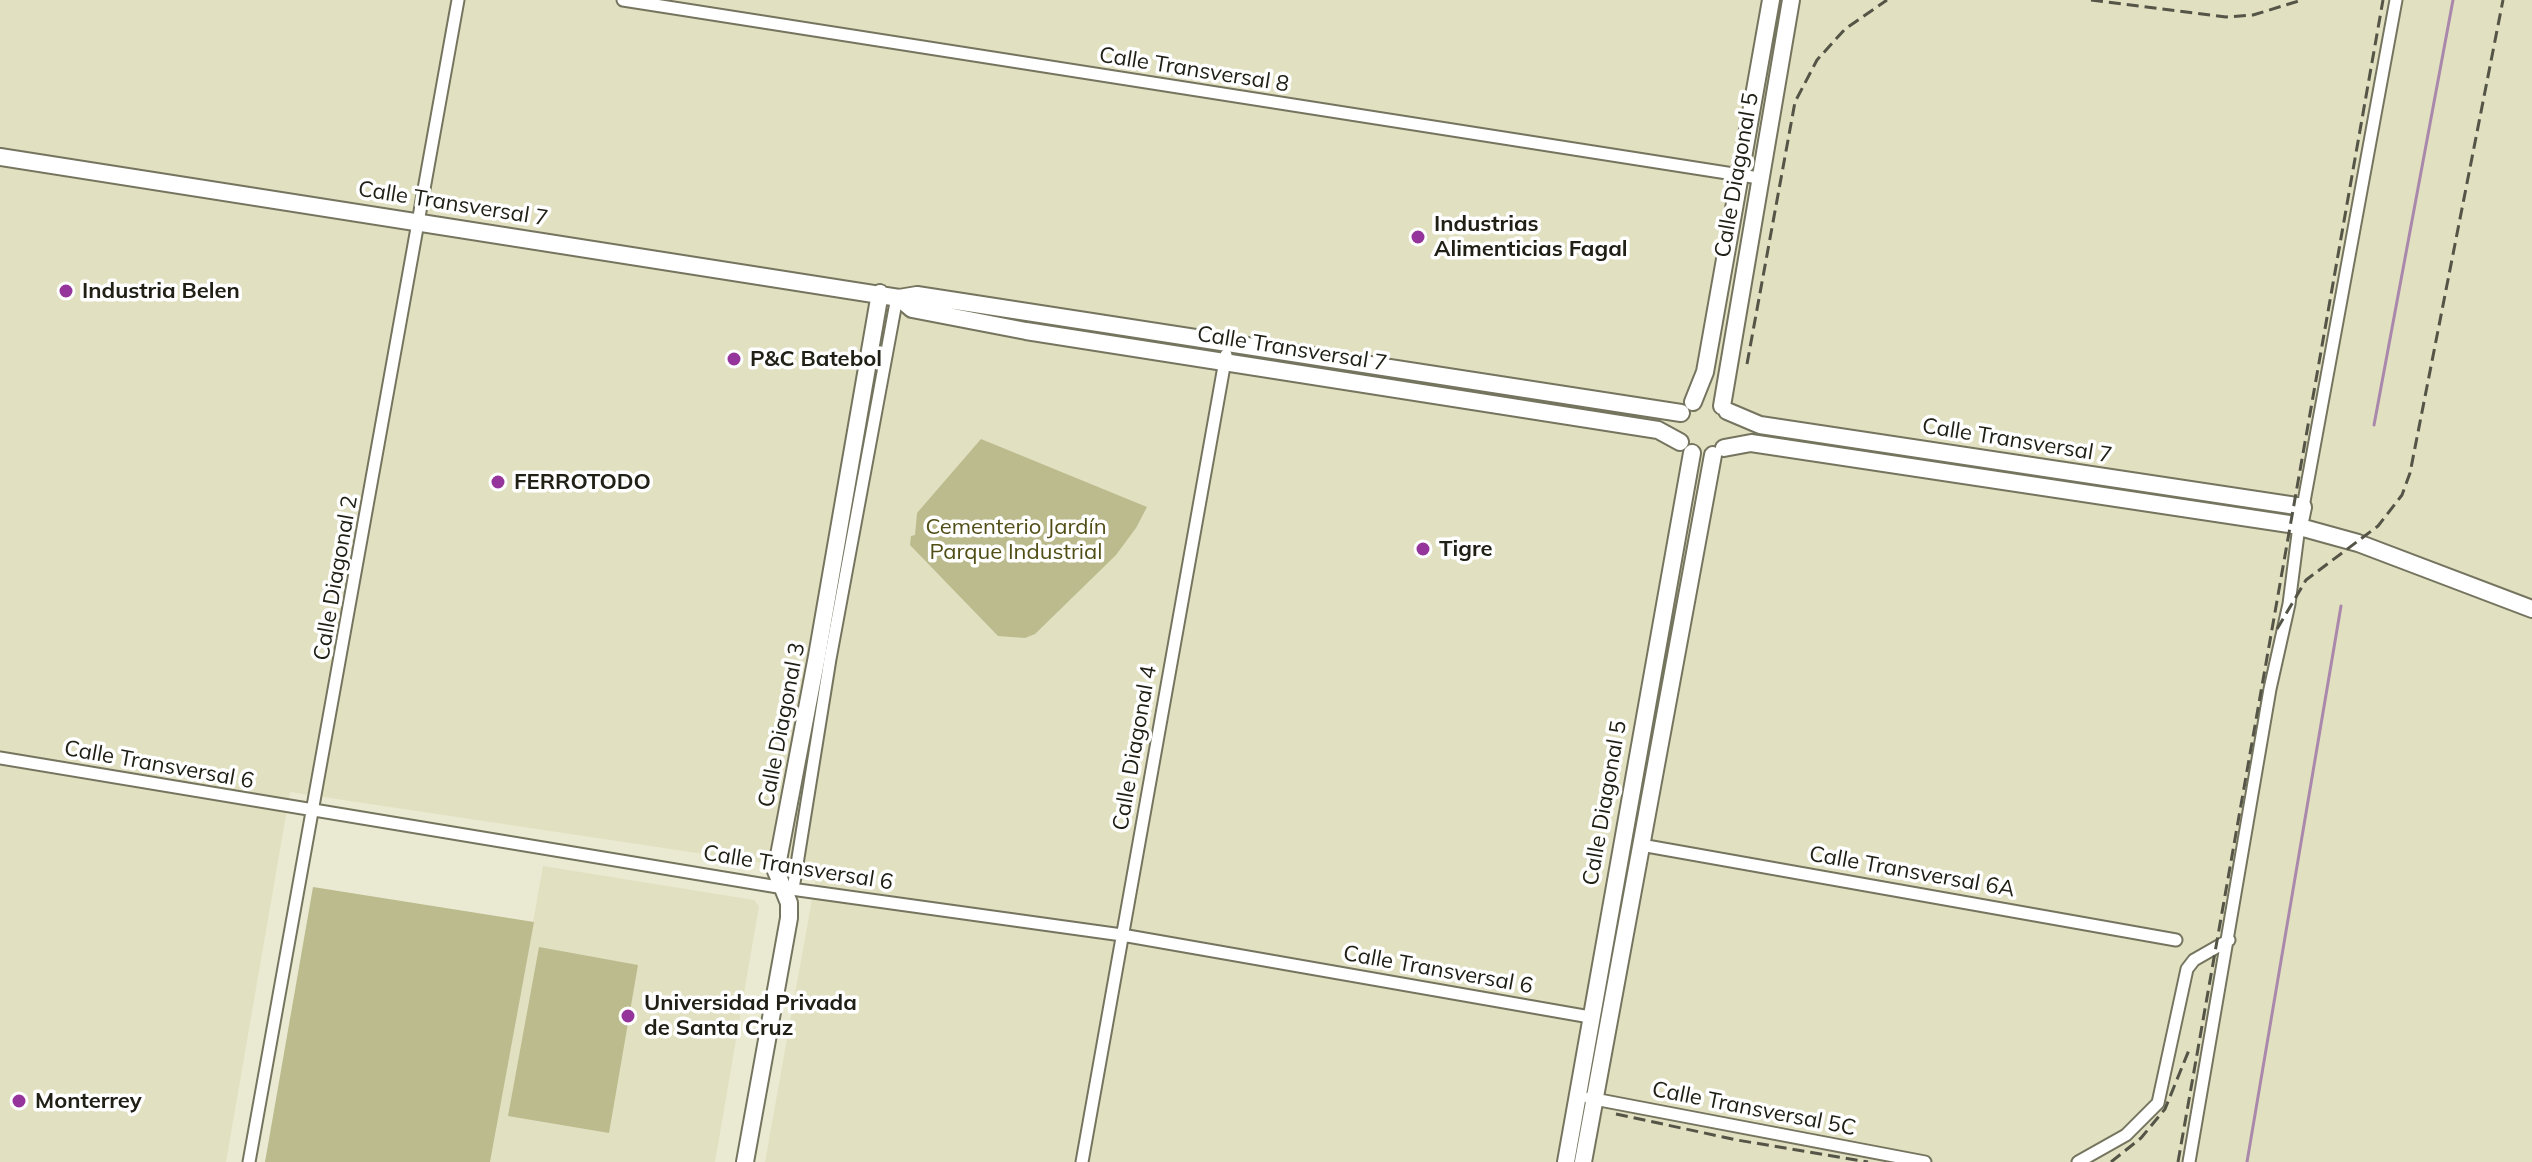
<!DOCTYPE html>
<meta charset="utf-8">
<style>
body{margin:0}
canvas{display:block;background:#eaead2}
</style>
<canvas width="2532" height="1162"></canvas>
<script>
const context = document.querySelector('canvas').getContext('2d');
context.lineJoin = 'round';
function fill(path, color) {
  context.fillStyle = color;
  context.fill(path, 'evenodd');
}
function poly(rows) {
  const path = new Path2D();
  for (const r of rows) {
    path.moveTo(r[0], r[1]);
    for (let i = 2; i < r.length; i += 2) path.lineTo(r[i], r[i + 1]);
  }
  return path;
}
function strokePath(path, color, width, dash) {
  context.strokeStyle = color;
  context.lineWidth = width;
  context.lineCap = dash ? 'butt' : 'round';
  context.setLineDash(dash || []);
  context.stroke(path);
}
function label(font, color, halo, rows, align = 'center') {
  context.font = font + ' Mulish,sans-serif';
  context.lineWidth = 7;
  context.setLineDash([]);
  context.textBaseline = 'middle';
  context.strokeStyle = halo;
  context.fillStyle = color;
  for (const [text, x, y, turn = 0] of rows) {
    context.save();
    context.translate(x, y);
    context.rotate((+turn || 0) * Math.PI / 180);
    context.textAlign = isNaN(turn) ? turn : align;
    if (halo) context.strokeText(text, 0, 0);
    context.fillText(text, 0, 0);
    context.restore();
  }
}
const built = poly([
 [0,0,2532,0,2532,1162,765,1162,817,871,290,792,226,1162,0,1162],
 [543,866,754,900,759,906,715,1162,490,1162]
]);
const green = poly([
 [981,439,1147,507,1136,528,1116,555,1035,634,1025,638,998,636,910,545,911,536,915,535,917,513],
 [313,887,534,922,490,1162,265,1162],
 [539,947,638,965,609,1133,508,1116]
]);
const stream = poly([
 [2374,425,2453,0],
 [2247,1162,2341,606]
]);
const street = poly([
 [623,0,1759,178],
 [2303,507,2396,0],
 [0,758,784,888,1122,935,1590,1017],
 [1641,845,2176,940],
 [793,889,830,659,897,297],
 [1589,1098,1925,1162],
 [249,1162,458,0],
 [1082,1162,1226,355],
 [2078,1162,2126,1135,2158,1103,2187,969,2194,960,2229,940],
 [2189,1162,2270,689,2289,604,2299,526]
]);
const secondary = poly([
 [0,157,899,298,917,295,1681,413],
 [899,298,912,309,1026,331,1658,430,1680,442],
 [1693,402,1705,372,1771,0],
 [1722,406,1791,0],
 [1727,411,1760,425,2303,507,2299,526],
 [1724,448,1751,443,2289,524,2358,543,2532,609],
 [745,1162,789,918,789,903,776,871,817,656,880,293],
 [1566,1162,1692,453],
 [1583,1162,1713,455]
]);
const rail = poly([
 [2091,0,2226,17,2253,15,2302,0],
 [1747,364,1795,102,1817,60,1845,29,1887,0],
 [2277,629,2306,580,2378,526,2402,495,2410,473,2503,0],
 [1616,1114,1737,1140,1868,1162],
 [2111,1162,2141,1138,2165,1109,2189,1050],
 [2178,1162,2383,0]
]);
const markers = [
 [1418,237,8,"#95349b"],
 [66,291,8,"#95349b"],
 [734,359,8,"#95349b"],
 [498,482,8,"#95349b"],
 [1423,549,8,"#95349b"],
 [628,1016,8,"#95349b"],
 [19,1101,8,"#95349b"]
];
const streetNames = [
 ["Calle Transversal 8",1194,70,9],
 ["Calle Diagonal 5",1737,175,-80],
 ["Calle Transversal 7",453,204,9],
 ["Calle Transversal 7",1292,349,9],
 ["Calle Transversal 7",2017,441,9],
 ["Calle Diagonal 2",336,578,-80],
 ["Calle Diagonal 3",782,725,-79],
 ["Calle Diagonal 4",1135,748,-80],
 ["Calle Transversal 6",159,765,10],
 ["Calle Diagonal 5",1605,803,-80],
 ["Calle Transversal 6",798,868,9],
 ["Calle Transversal 6A",1912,872,10],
 ["Calle Transversal 6",1438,970,10],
 ["Calle Transversal 5C",1754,1109,11]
];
const poiNames = [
 ["Industrias",1434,224],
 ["Alimenticias Fagal",1434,249],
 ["Industria Belen",82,291],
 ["P&C Batebol",750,359],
 ["FERROTODO",514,482],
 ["Tigre",1439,549],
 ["Universidad Privada",644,1003],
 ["de Santa Cruz",644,1028],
 ["Monterrey",35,1101]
];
const parkNames = [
 ["Cementerio Jardín",1016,527],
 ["Parque Industrial",1016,552]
];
fill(built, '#e1e0c1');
fill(green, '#bcbb8e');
strokePath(stream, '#aa88ac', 3);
strokePath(street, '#75745f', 15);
strokePath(secondary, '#75745f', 20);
strokePath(street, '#fff', 11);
strokePath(secondary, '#fff', 16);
strokePath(rail, '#545447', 3, [12, 6]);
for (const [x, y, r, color] of markers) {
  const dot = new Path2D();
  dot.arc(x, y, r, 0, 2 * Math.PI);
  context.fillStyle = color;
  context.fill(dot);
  strokePath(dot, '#fff', 3);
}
label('22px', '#202017', '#fff', streetNames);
label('bold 22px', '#202017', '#fff', poiNames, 'left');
label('22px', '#514e15', '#fff', parkNames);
</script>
